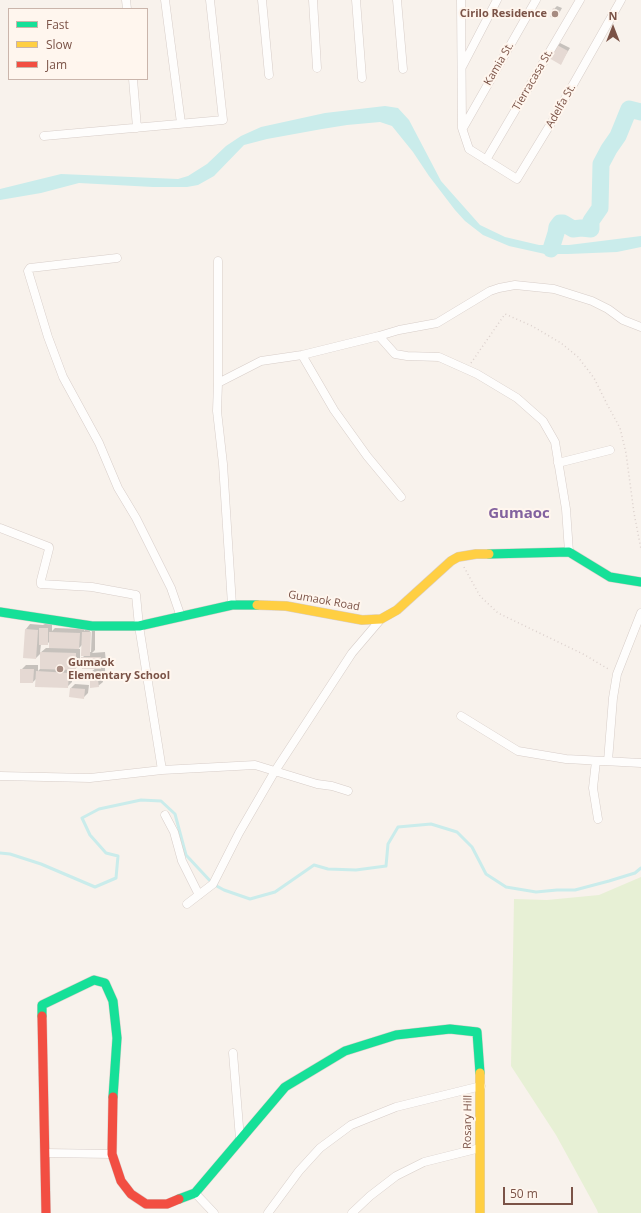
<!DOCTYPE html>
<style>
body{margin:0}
#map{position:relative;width:641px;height:1213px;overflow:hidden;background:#f8f2ec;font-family:"Open Sans",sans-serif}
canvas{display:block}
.legend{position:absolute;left:8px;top:8px;width:140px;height:72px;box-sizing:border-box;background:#fff6ee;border:1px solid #cab5ab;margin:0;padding:5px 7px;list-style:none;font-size:12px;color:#7b5347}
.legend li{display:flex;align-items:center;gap:8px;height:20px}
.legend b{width:20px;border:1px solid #cab5ab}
.north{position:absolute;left:593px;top:8px;width:40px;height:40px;-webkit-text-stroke:3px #fff6ee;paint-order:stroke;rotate:0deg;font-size:11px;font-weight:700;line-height:16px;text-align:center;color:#7b5347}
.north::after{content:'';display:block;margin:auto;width:14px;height:18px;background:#7b5347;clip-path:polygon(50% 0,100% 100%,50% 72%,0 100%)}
.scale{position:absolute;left:503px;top:1187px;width:70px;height:18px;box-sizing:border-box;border:2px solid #7b5347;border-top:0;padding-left:5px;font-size:12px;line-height:14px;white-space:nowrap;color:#7b5347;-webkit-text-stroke:3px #fff6ee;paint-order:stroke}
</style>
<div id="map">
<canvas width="641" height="1213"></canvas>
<ul class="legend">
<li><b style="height:5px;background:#16e098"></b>Fast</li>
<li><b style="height:5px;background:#ffcf43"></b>Slow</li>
<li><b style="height:5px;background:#f24e42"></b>Jam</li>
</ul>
<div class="north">N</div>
<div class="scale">50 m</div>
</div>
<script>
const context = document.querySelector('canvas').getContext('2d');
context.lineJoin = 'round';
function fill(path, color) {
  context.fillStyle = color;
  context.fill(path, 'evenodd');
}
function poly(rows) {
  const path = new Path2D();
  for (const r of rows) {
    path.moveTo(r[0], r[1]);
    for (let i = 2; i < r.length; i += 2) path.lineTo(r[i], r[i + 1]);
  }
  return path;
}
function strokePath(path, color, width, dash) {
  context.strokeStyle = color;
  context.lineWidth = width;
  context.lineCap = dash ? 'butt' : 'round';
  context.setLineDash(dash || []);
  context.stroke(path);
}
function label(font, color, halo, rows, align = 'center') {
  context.font = font + ' "Open Sans",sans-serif';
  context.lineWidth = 4;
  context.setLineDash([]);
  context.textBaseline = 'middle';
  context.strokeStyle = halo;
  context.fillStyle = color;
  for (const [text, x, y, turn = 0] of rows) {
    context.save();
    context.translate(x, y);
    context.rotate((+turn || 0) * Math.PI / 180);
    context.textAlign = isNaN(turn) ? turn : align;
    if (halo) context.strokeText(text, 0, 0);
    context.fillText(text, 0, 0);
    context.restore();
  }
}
const green = poly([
 [641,877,641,1213,598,1213,597,1210,556,1135,511,1066,514,899,547,900,599,895]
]);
const water = poly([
 [385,106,398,108,409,120,441,181,480,225,505,237,539,245,569,245,641,236,641,247,617,252,568,254,545,254,509,246,483,235,465,221,455,210,429,176,413,152,392,126,380,122,347,125,322,129,267,139,244,145,214,176,198,185,187,187,153,187,79,183,41,193,0,200,0,189,61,174,178,179,188,176,207,164,226,146,241,136,261,127,325,113]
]);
const shadow = poly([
 [557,6,562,8,557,17,554,9],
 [560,43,570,48,560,64,557,46],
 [30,624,43,625,45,624,52,624,52,631,55,628,84,629,84,631,87,628,90,628,89,652,91,652,92,628,95,628,95,650,92,653,105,652,106,663,101,668,105,667,105,673,102,675,103,682,98,686,91,681,95,677,91,672,96,668,82,658,85,655,83,644,78,649,80,649,80,664,75,669,73,669,72,682,67,687,37,678,33,682,21,682,21,670,26,665,38,665,38,671,41,668,41,653,36,658,24,658,26,629],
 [50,641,50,648,46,648,40,653,41,644,47,644],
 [75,684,89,685,88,693,83,698,71,688]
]);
const stream = poly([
 [0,853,10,854,41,864,95,887,116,878,118,856,106,853,90,835,82,818,99,809,141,800,161,801,175,814,186,855,213,884,224,890,250,899,275,892,314,865,328,869,356,870,386,866,388,844,398,827,431,824,457,832,472,847,486,874,506,887,536,892,557,890,575,890,609,881,635,873,641,868]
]);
const river = poly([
 [551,249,556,233,557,227,560,223,563,223,573,229,581,228,591,229,591,221,600,208,601,164,609,149,618,136,629,109,641,112]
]);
const building = poly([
 [553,8,560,11,557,18,550,17],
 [557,45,568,51,561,65,549,58],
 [39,628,48,628,48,645,39,645],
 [25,629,38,630,36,659,23,658],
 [49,632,80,633,79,649,49,648],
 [82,632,91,632,90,656,81,656],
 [40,652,76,653,76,670,40,669],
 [81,657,101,657,101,669,82,669],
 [20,669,34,669,33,683,20,683],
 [36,671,69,673,68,688,35,687],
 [90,672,101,672,101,678,90,678],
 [98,680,99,687,90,688,90,681],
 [70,688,85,689,84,699,69,697]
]);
const path = poly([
 [471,363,505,314,532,326,561,343,578,357,594,378,607,404,620,428,626,453,634,513,641,549],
 [464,567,480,596,498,613,583,654,610,670]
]);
const street = poly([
 [126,0,127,9],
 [165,0,181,123],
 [262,0,269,75],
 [313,0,317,68],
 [356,0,362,78],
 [397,0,403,69],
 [461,0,462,128,469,149,517,179,553,120,621,0],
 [462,67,497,0],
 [133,79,137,128],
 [463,128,536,0],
 [44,136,223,120,210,0],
 [486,160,580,0],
 [117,258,30,268,28,271,48,337,63,377,99,443,118,488,136,518,171,588,181,617],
 [379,336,399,330,437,323,490,291,499,288,515,285,554,289,592,301,608,309,623,320,641,327],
 [302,355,334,410,367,456,401,497],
 [218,383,218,261],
 [558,463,610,450],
 [0,528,49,547,49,549,41,580,41,584,92,587,136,595,139,626,162,770],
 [232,605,223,464,217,411,218,383,261,361,302,355,379,336,395,354,407,356,439,357,477,374,517,398,543,421,555,442,566,509,569,552],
 [461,716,518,751,566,759,641,763],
 [596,761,593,788,598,819],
 [608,761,613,698,617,674,641,613],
 [0,776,90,778,162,770,255,765,317,784,332,786,348,791],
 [165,815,174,832,182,861,199,895],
 [187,904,213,884,239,833,275,771,352,653,381,619],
 [233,1053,240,1139],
 [45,1153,112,1154],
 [195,1193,214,1213],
 [268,1213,299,1171,320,1148,351,1125,396,1107,481,1086],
 [352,1213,370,1196,396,1176,424,1162,480,1148]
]);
const fast = poly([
 [489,554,569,552,610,577,641,582],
 [0,612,92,626,139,626,232,605,257,605],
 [42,1016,42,1005,94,980,105,983,113,1001,117,1038,113,1097],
 [179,1199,195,1193,285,1087,345,1051,396,1035,450,1029,477,1032,480,1073]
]);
const slow = poly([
 [257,605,286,606,362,620,381,619,397,610,451,561,458,557,476,554,489,554],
 [480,1213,480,1073]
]);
const jam = poly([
 [42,1016,46,1213],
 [113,1097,112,1154,121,1181,131,1194,146,1204,167,1204,179,1199]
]);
const markers = [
 [555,14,4,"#a78b81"],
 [60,669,4,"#a78b81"]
];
const poiNames = [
 ["Cirilo Residence",547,14],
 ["Gumaok",68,663,"left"],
 ["Elementary School",68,676,"left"]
];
const streetNames = [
 ["Kamia St.",499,64,-60],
 ["Tierracasa St.",533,80,-60],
 ["Adelfa St.",561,106,-60],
 ["Gumaok Road",324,601,10],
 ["Rosary Hill",468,1122,-89]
];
const districtNames = [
 ["Gumaoc",519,514]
];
fill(green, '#e7f0d5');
fill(water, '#caeceb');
fill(shadow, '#0003');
strokePath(stream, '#caeceb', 3);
strokePath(river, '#caeceb', 17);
fill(building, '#e5d9d3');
strokePath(street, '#d7cdc8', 9);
strokePath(fast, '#d9cec9', 10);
strokePath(slow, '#d9cec9', 10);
strokePath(jam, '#d9cec9', 10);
strokePath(path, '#dcd1cd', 1.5, [1, 3]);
strokePath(street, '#fefdfc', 8);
strokePath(fast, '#16e098', 9);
strokePath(slow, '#ffcf43', 9);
strokePath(jam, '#f24e42', 9);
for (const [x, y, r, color] of markers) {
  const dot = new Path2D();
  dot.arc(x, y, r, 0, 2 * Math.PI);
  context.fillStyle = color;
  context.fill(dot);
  strokePath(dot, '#fff6ee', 1.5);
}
label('bold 11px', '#7b5347', '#fff6ee', poiNames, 'right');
label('11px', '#7b5347', '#fff6ee', streetNames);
label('bold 15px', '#83629f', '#fff6ee', districtNames);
</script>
